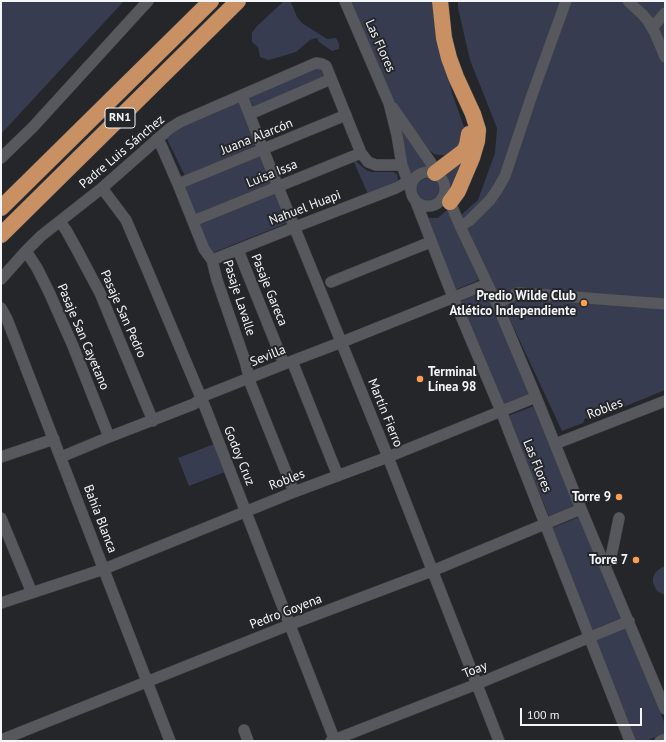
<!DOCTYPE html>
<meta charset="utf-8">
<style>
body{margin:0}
#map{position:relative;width:666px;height:742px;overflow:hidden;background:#25262a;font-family:"PT Sans",sans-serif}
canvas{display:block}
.frame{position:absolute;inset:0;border:2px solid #f4f5f8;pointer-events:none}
.scale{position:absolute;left:520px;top:708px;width:122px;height:18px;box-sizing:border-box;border:2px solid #f4f5f8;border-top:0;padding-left:5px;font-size:12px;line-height:14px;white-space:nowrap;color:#f4f5f8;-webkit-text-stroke:3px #25262a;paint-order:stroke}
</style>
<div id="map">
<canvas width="666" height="742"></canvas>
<div class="frame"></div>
<div class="scale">100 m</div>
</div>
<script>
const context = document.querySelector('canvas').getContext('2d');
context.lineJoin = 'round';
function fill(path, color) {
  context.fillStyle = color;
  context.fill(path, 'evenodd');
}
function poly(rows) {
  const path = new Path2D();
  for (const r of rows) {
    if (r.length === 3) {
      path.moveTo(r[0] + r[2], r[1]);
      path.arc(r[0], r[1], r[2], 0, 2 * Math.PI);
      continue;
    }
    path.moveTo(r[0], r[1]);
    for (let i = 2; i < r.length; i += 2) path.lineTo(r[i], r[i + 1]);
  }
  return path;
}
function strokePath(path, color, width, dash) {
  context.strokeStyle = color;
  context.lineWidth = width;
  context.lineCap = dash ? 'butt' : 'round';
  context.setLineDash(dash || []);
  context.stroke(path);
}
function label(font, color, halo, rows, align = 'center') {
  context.font = font + ' "PT Sans",sans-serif';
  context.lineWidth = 4;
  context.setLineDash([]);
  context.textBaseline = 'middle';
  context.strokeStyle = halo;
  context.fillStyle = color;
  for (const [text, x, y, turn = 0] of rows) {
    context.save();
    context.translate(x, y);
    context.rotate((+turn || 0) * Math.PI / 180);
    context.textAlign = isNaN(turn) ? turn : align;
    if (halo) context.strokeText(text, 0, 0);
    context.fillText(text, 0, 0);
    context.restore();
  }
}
const green = poly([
 [1,1,124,1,1,134],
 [284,1,291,2,297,17,302,23,327,39,336,38,339,44,339,49,332,51,319,42,317,38,310,40,296,52,276,58,268,60,260,57,258,47,252,42,252,33,257,26],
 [351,1,435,1,436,24,452,93,464,127,465,137,464,144,448,155,440,155,434,154,428,149,399,111,390,95],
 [458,1,665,1,665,390,592,420,585,418,583,423,562,431,461,215,478,200,495,153,497,128,470,60,458,8],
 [317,67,320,68,324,77,254,107,253,106,249,99,251,96],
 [238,100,256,145,185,176,165,135],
 [401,130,427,165,426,170,413,175,411,174,409,172],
 [260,155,272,183,195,215,184,186],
 [353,160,357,162,366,170,371,172,393,172,397,174,398,180,395,183,368,194],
 [462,163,452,192,443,174],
 [428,189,11],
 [274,192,287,223,212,253,198,225],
 [447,210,481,279,455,290,426,218,438,218],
 [487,290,531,393,504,404,461,301],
 [534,406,575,505,549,516,508,416],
 [214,444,225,472,189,486,178,458],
 [581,516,623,617,592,630,550,529],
 [663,567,665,567,665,595,657,591,653,583,653,578,655,573,658,570],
 [626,628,665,724,665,733,646,741,634,741,594,641]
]);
const minor = poly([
 [345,1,389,103,397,135,402,165,410,188],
 [628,1,643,15,648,21,655,33,665,57],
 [652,28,665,13],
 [242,96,278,187,388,457,499,741],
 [393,108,431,163,435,173],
 [250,114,331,79],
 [157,139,161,145,178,184,204,249,212,260,217,280,245,361,251,385,294,492],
 [1,158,33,127,148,1],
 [428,189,17],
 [178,184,346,115],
 [102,188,126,220,147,269,205,407,335,741],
 [445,190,460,226,497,304,536,397,581,509,665,709],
 [416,202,453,297,501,411,630,741],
 [193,221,361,153],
 [60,222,66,230,76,248,100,293,153,421],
 [460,226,469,221,490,200,497,190,505,176,532,95,566,1],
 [238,250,284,364],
 [26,251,37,268,49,292,73,346,109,437],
 [212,260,295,227,396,188,413,179],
 [1,279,26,251,41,236,102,188,169,129,180,122,316,63,322,64,326,66,361,153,365,158,368,162,376,165,402,165],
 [331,282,423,245,431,242],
 [497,304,517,293,521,293,665,304],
 [1,308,7,319,170,741],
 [292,361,338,476],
 [555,444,665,401],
 [1,457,54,439],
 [61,457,109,437,194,404,206,395,292,361,342,342,487,284],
 [1,518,32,593],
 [605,565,611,557,619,518],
 [1,603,104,569,294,492,388,457,536,397],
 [244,730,248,741],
 [1,740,289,625,432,571,581,509],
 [331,741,477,684,629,621],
 [660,741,665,739]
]);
const highway = poly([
 [440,1,444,38,449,58,456,77,473,114,478,130,477,141,472,158,458,191,450,202],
 [435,173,464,151,467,145,469,134],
 [1,208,211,1],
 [1,235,238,1]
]);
const markers = [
 [584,303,4,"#fb9e51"],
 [420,379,4,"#fb9e51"],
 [619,497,4,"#fb9e51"],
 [636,560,4,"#fb9e51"]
];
const shields = [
 [120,118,30]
];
const shieldNames = [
 ["RN1",120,118]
];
const streetNames = [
 ["Las Flores",380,46,66],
 ["Juana Alarcón",257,137,-22],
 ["Padre Luis Sánchez",122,152,-40],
 ["Luisa Issa",272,174,-22],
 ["Nahuel Huapi",305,208,-21],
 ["Pasaje Gareca",269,290,68],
 ["Pasaje Lavalle",239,298,72],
 ["Pasaje San Pedro",123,314,66],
 ["Pasaje San Cayetano",83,337,67],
 ["Sevilla",268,356,-22],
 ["Robles",605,409,-21],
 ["Martín Fierro",385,413,68],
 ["Godoy Cruz",239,456,68],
 ["Las Flores",537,466,68],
 ["Robles",287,480,-21],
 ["Bahía Blanca",100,519,69],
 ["Pedro Goyena",286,612,-21],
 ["Toay",475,670,-22]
];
const poiNames = [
 ["Predio Wilde Club",576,296],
 ["Atlético Independiente",576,311],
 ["Terminal",428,372,"left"],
 ["Línea 98",428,387,"left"],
 ["Torre 9",611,497],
 ["Torre 7",628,560]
];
fill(green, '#373c50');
strokePath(minor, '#414245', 12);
strokePath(highway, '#414245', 17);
strokePath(minor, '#57585d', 11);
strokePath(highway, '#c99064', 16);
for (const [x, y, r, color] of markers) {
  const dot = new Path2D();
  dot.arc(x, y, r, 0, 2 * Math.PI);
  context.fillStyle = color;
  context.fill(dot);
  strokePath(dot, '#25262a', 1.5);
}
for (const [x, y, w] of shields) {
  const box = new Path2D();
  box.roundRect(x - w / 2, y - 10, w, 20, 3);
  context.fillStyle = '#25262a';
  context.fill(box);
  strokePath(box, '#f4f5f8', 1);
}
label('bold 12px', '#f4f5f8', null, shieldNames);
label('13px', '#f4f5f8', '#25262a', streetNames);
label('bold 13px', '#f4f5f8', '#25262a', poiNames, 'right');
</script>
